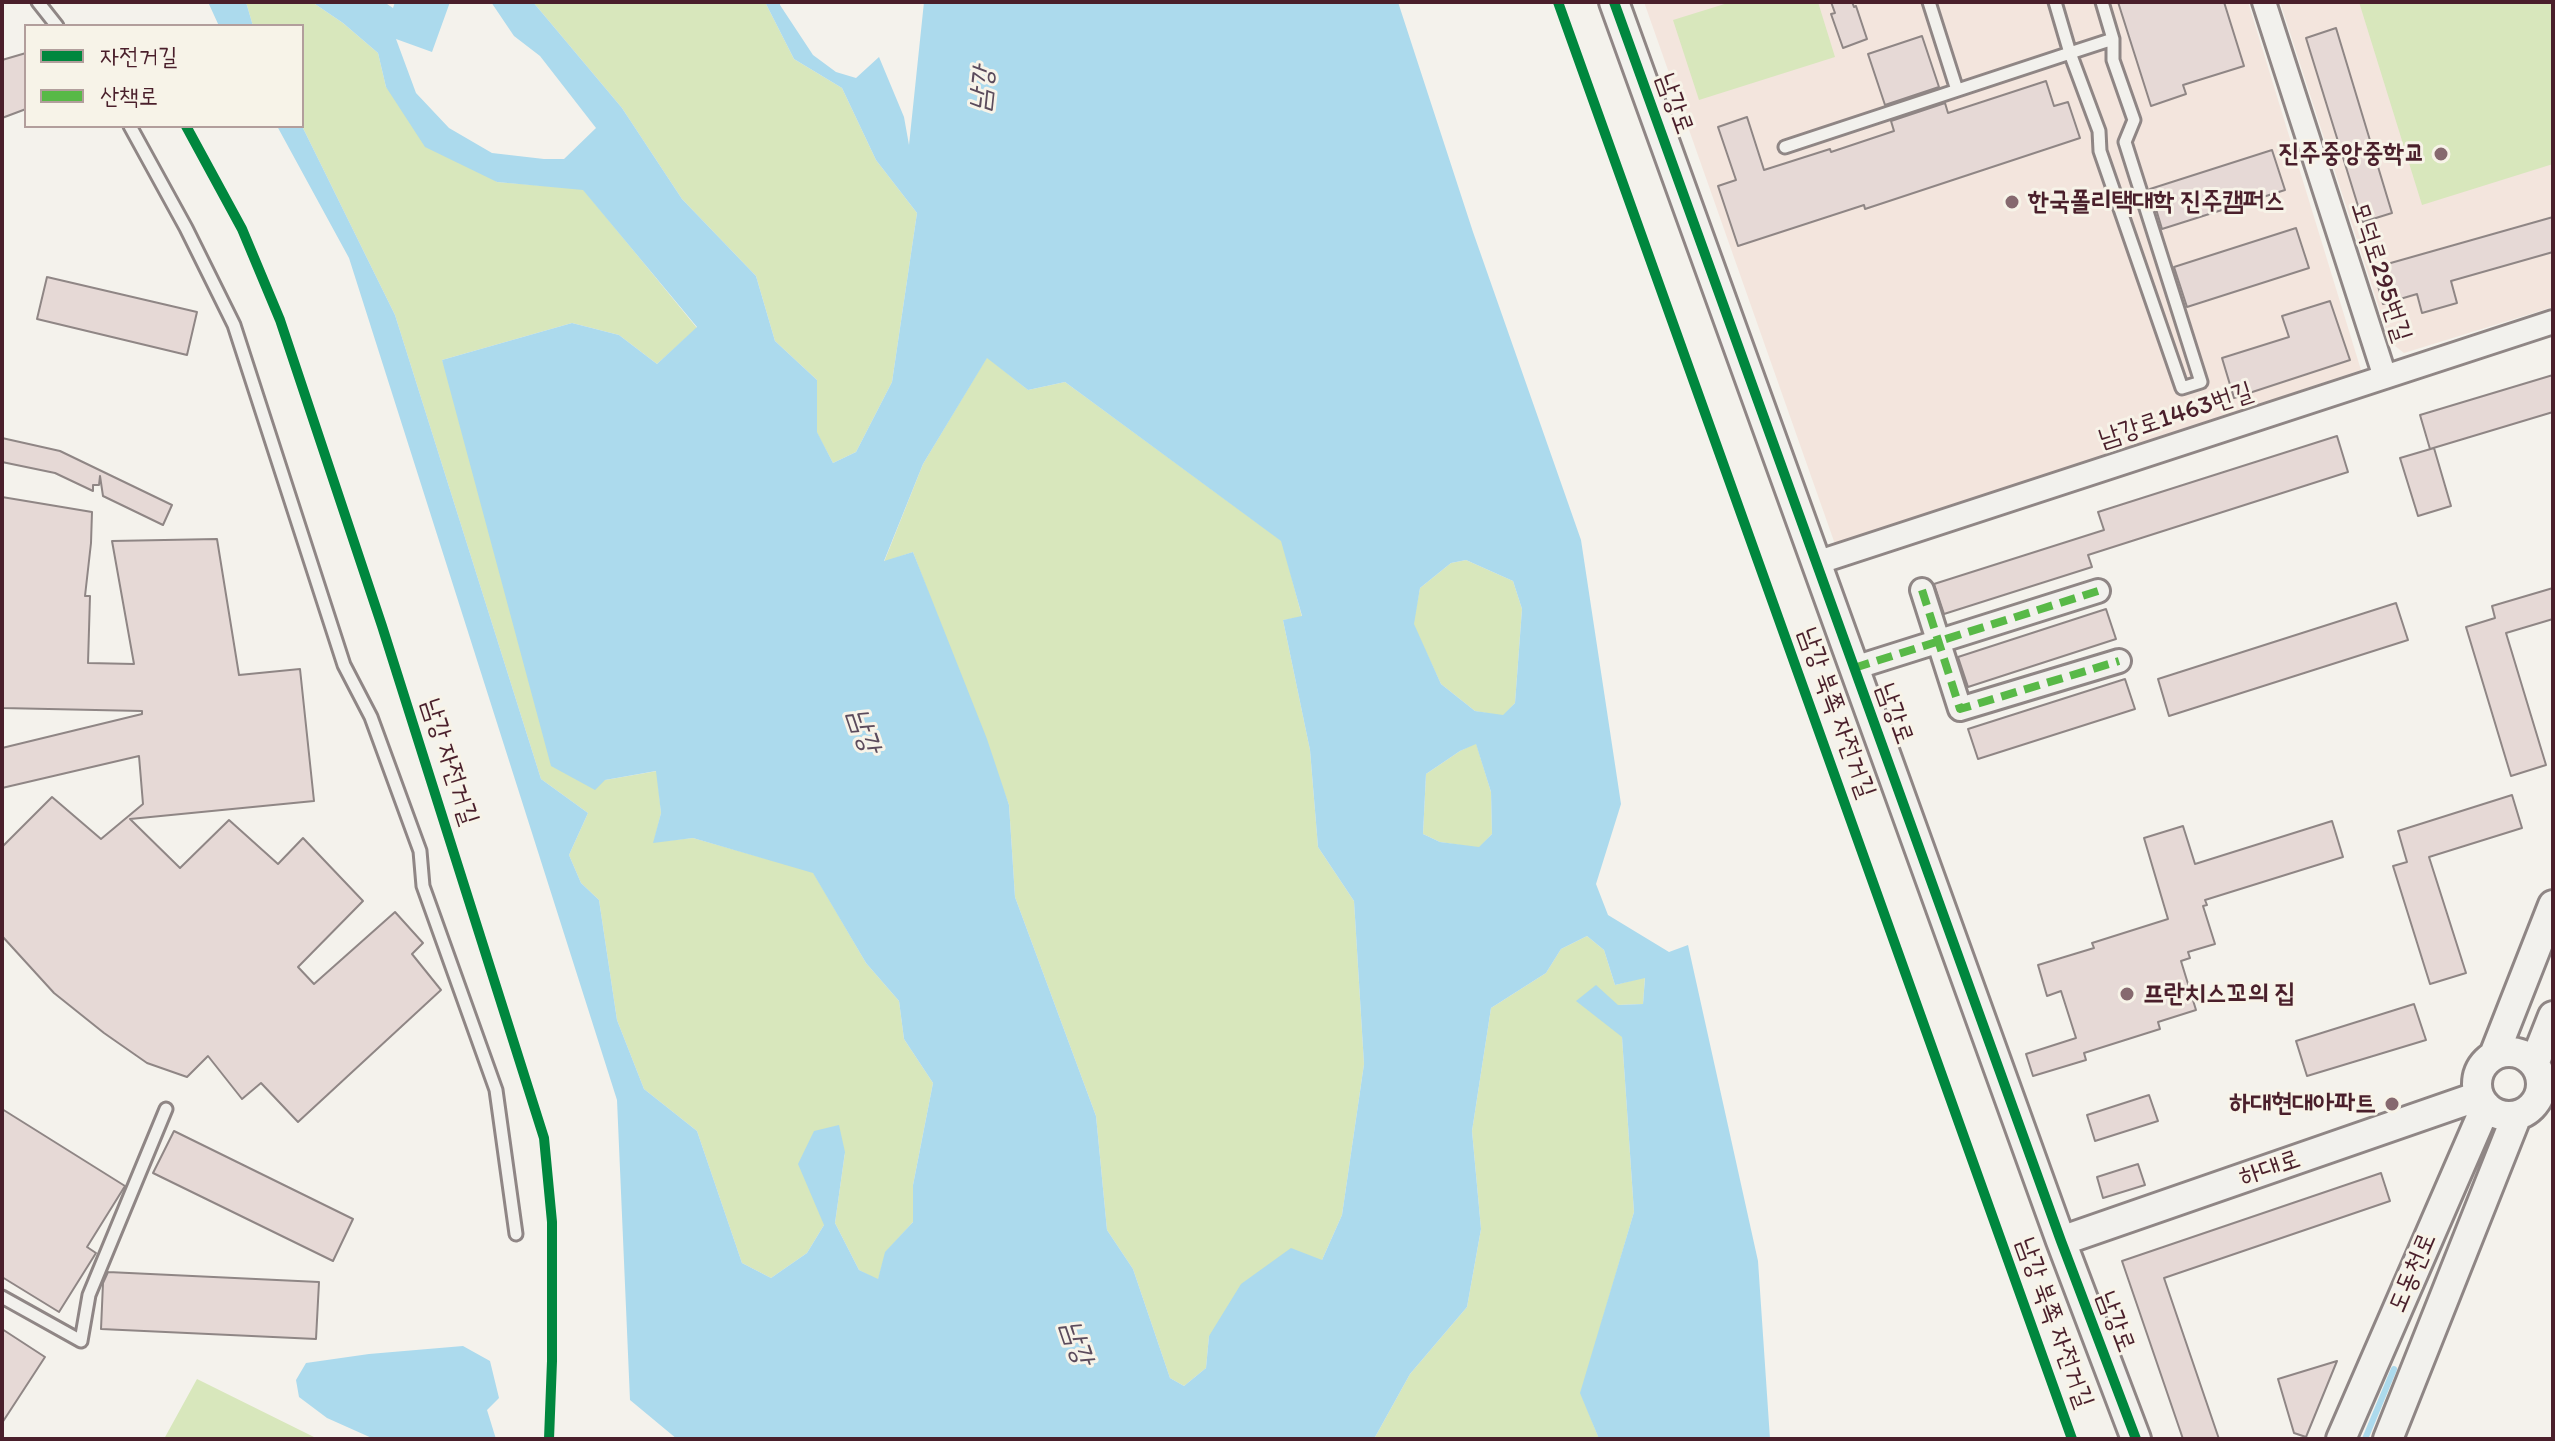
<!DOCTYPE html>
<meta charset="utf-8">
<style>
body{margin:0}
#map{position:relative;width:2555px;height:1441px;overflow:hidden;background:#f4f2ec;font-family:Itim,"Poor Story",sans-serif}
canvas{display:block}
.frame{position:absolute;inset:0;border:4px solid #4a1f2b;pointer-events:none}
.legend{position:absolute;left:24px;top:24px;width:280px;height:104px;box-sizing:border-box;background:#f7f3e8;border:2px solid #b29e9c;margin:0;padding:10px 14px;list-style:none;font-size:24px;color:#4a1f2b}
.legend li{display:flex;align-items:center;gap:16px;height:40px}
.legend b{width:40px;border:2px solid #b29e9c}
</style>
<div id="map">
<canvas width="2555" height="1441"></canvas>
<div class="frame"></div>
<ul class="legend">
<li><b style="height:10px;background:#00873e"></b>자전거길</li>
<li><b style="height:10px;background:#58b947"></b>산책로</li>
</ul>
</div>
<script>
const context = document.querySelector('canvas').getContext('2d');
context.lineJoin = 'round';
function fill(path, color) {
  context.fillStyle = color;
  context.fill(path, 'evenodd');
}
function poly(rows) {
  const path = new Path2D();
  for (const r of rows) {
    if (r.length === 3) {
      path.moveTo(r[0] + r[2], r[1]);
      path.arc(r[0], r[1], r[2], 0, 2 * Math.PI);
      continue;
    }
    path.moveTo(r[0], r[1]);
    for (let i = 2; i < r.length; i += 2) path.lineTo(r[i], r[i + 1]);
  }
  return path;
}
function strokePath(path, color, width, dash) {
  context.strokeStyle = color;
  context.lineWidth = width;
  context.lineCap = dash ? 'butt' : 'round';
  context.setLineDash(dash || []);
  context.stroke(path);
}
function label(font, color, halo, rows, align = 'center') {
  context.font = font + ' Itim,"Poor Story",sans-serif';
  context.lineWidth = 6;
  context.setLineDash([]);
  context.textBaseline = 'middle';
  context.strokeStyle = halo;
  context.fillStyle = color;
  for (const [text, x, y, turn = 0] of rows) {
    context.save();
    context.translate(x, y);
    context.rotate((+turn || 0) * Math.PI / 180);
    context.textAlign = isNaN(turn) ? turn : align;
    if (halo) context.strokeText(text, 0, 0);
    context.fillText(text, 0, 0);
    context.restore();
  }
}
const built = poly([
 [1644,2,2248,2,2361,370,1836,547],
 [2280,2,2553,2,2553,307,2404,353,2390,342]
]);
const green = poly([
 [246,2,312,2,343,23,378,53,386,87,497,182,583,189,697,328,657,364,619,335,572,323,442,360,605,780,657,771,661,813,654,842,693,838,813,872,866,963,899,1001,904,1039,933,1083,913,1185,913,1222,886,1252,878,1280,859,1270,835,1223,845,1152,824,1225,807,1253,771,1278,742,1263,697,1131,644,1089,617,1020,599,900,581,883,569,855,588,813,541,779,395,315,302,126,302,26,253,26],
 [533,2,765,2,794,59,842,88,876,160,917,213,892,382,856,452,833,463,817,433,817,380,775,341,756,276,682,199,622,108],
 [1731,2,1818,2,1835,57,1699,100,1673,20],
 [2359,2,2553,2,2553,164,2422,205],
 [987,357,1028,390,1065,382,1282,541,1302,617,1283,620,1310,750,1318,847,1354,901,1364,1064,1342,1215,1322,1260,1209,1336,1206,1368,1184,1386,1170,1378,1133,1269,1107,1230,1096,1116,1015,897,1009,805,913,552,884,562,923,464],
 [1466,560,1513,581,1522,609,1515,703,1503,716,1475,711,1441,684,1413,624,1420,588,1451,563],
 [1476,743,1491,792,1492,834,1479,848,1440,842,1423,834,1426,774,1460,751],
 [1587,936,1604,950,1615,985,1645,977,1643,1004,1618,1005,1622,1037,1634,1212,1581,1393,1599,1439,1374,1439,1410,1374,1467,1307,1481,1229,1472,1131,1491,1008,1546,973,1561,949],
 [197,1379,318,1439,164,1439]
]);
const water = poly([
 [208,2,246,2,253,26,219,26],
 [312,2,384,2,393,8,395,2,450,2,432,52,396,39,416,93,449,128,492,153,544,159,564,159,596,128,540,56,514,36,491,2,533,2,622,108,682,199,756,276,775,341,817,380,817,432,833,463,856,452,892,382,917,213,876,160,842,88,794,59,765,2,780,2,780,5,813,55,836,72,856,78,879,57,904,117,909,145,924,2,1398,2,1473,232,1581,540,1621,804,1596,884,1608,915,1669,952,1688,945,1758,1261,1770,1439,1599,1439,1580,1393,1634,1212,1622,1037,1576,1001,1596,985,1618,1005,1643,1004,1645,978,1615,985,1604,950,1587,936,1561,949,1546,973,1491,1008,1472,1131,1481,1229,1467,1307,1410,1374,1374,1439,677,1439,630,1400,617,1100,349,258,277,126,302,126,395,315,541,779,588,813,569,855,581,883,599,900,617,1020,644,1089,697,1131,742,1263,771,1278,807,1253,824,1225,798,1164,814,1131,839,1125,845,1152,835,1223,859,1270,878,1279,885,1252,913,1222,913,1185,933,1083,904,1039,899,1001,866,963,813,873,693,838,653,843,661,813,656,771,605,780,595,790,551,766,442,360,572,323,619,335,657,364,697,327,583,190,497,182,425,147,386,87,378,53,343,23],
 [987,358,1028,390,1065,382,1281,541,1302,616,1283,620,1310,750,1318,847,1354,901,1364,1064,1342,1215,1322,1260,1291,1248,1241,1284,1209,1336,1206,1368,1184,1386,1170,1378,1133,1269,1107,1230,1096,1116,1015,897,1009,805,987,739,913,552,884,561,923,464],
 [1466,560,1513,581,1522,609,1515,703,1503,715,1475,711,1441,684,1414,624,1420,588,1451,563],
 [1476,744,1491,792,1492,834,1479,847,1440,842,1423,834,1426,774,1460,751],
 [463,1346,490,1361,499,1398,487,1410,496,1439,374,1439,327,1418,299,1397,296,1380,306,1363,369,1354]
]);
const stream = poly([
 [2365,1439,2394,1369]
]);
const building = poly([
 [1831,2,1852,2,1854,7,1856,6,1867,39,1843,48,1831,14,1835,13,1831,2],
 [2118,2,2224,2,2244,66,2183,85,2186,94,2151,106,2118,2],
 [2336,28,2392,213,2363,222,2306,38,2336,28],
 [1922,36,1939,87,1885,105,1868,54,1922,36],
 [26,53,26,109,2,118,2,60,26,53],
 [2046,81,2054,106,2068,102,2080,138,1865,209,1864,205,1738,246,1718,186,1736,180,1718,127,1747,117,1764,170,1830,149,1831,152,1894,131,1891,121,1945,103,1948,113,2046,81],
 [2272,150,2285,190,2162,229,2150,189,2272,150],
 [2553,217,2553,252,2451,281,2457,303,2422,313,2417,294,2383,304,2373,268,2553,217],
 [2296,228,2309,268,2187,307,2174,267,2296,228],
 [47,277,197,312,187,355,37,319,47,277],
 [2330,301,2350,360,2234,398,2222,358,2289,337,2282,316,2330,301],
 [2553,375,2553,412,2430,449,2420,415,2553,375],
 [2337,436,2348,472,2088,555,2092,567,1944,614,1934,584,2104,530,2098,512,2337,436],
 [2,438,60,451,172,505,163,525,103,496,100,476,99,485,93,485,93,491,55,473,2,462,2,438],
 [2434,448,2451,506,2418,516,2400,458,2434,448],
 [2,497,92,512,91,543,85,596,90,596,88,663,134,664,112,541,217,539,239,675,300,669,314,801,130,819,180,868,229,820,278,864,303,838,363,901,298,967,314,984,395,912,423,943,412,954,441,990,298,1122,261,1083,242,1099,208,1056,187,1077,147,1063,104,1033,54,993,2,936,2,847,52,797,101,839,143,804,139,756,2,788,2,748,142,714,142,711,2,708,2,497],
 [2553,588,2553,619,2506,633,2546,765,2511,776,2466,627,2495,618,2492,606,2553,588],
 [2396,603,2408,640,2169,716,2158,679,2396,603],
 [2106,609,2116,639,1968,687,1958,657,2106,609],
 [2125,679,2135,709,1978,759,1968,729,2125,679],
 [2512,795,2522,828,2429,857,2466,973,2430,984,2393,866,2407,862,2398,831,2512,795],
 [2332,821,2343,857,2205,900,2207,905,2203,906,2215,944,2188,952,2190,958,2181,961,2196,1010,2158,1022,2160,1029,2084,1053,2086,1060,2033,1076,2026,1054,2076,1038,2061,991,2047,996,2038,965,2094,948,2092,943,2168,919,2144,838,2183,826,2195,864,2332,821],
 [2414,1004,2426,1040,2307,1076,2296,1041,2414,1004],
 [2149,1095,2158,1121,2095,1141,2087,1115,2149,1095],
 [2,1109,125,1186,87,1247,96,1253,59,1312,2,1277,2,1109],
 [174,1131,353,1219,333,1261,153,1173,174,1131],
 [2138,1164,2145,1185,2103,1198,2097,1177,2138,1164],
 [2381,1173,2390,1201,2164,1278,2219,1439,2183,1439,2122,1261,2381,1173],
 [108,1272,319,1282,316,1339,101,1329,103,1283,108,1272],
 [2,1329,45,1357,2,1423,2,1329],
 [2337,1361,2306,1437,2294,1433,2278,1379,2337,1361]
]);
const service = poly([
 [38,2,57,26],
 [1929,2,1957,90],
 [2055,2,2070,53,2113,39,2102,2],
 [130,126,186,228,234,325,344,665,371,717,420,851,423,886,496,1090,516,1234],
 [1785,147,2070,53,2099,131,2100,151,2182,388,2201,382,2125,142,2134,120,2113,60,2113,39],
 [2,1297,81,1341,89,1295,166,1109]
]);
const minor = poly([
 [2264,2,2385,377],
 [1816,563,2553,322],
 [1922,590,1960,709,2119,661],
 [1854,668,2098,591]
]);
const tertiary = poly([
 [1614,2,2061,1241,2136,1439],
 [2509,1084,32],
 [2494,1055,2553,905],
 [2534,1064,2553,1016],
 [2061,1241,2479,1096],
 [2341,1439,2486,1106],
 [2388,1439,2517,1115]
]);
const quiet = poly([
 [1922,590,1960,709,2119,661],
 [1854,668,2098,591]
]);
const cycleway = poly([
 [1558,2,2072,1439],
 [1614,2,2061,1241,2136,1439],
 [186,126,242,229,280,320,382,626,544,1138,552,1222,552,1361,549,1439]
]);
const markers = [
 [2441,154,8,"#86696f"],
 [2012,202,8,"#86696f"],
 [2127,994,8,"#86696f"],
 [2392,1104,8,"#86696f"]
];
const streetNames = [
 ["남강로",1674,104,70],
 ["모덕로295번길",2380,272,72],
 ["남강로1463번길",2176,416,-18],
 ["남강 북쪽 자전거길",1836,713,70],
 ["남강로",1894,714,70],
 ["남강 자전거길",449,762,72],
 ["하대로",2270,1169,-19],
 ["도동천로",2413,1273,-67],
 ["남강로",2115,1322,69],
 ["남강 북쪽 자전거길",2054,1323,70]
];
const poiNames = [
 ["진주중앙중학교",2425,154],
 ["한국폴리택대학 진주캠퍼스",2028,202,"left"],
 ["프란치스꼬의 집",2143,994,"left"],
 ["하대현대아파트",2376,1104]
];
const waterNames = [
 ["남강",983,89,-84],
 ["남강",863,731,71],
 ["남강",1076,1343,71]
];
fill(built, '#f3e5dd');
fill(green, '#d8e7bc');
fill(water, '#acdaed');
strokePath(stream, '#acdaed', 6);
fill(building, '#e6d9d6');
strokePath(building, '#8f8685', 2);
strokePath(service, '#8f8685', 17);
strokePath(minor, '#8f8685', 28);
strokePath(tertiary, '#8f8685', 34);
strokePath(service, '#f2f1ed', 11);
strokePath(minor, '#f2f1ed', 22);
strokePath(tertiary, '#f2f1ed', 28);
strokePath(quiet, '#58b947', 8, [16, 8]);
strokePath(cycleway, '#00873e', 10);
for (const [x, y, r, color] of markers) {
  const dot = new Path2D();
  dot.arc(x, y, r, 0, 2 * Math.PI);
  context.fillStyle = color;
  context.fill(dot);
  strokePath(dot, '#f7f3e8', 3);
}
label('26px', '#4a1f2b', '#f7f3e8', streetNames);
label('bold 26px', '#4a1f2b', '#f7f3e8', poiNames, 'right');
label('italic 28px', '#5b4b5c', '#f7f3e8', waterNames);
</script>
